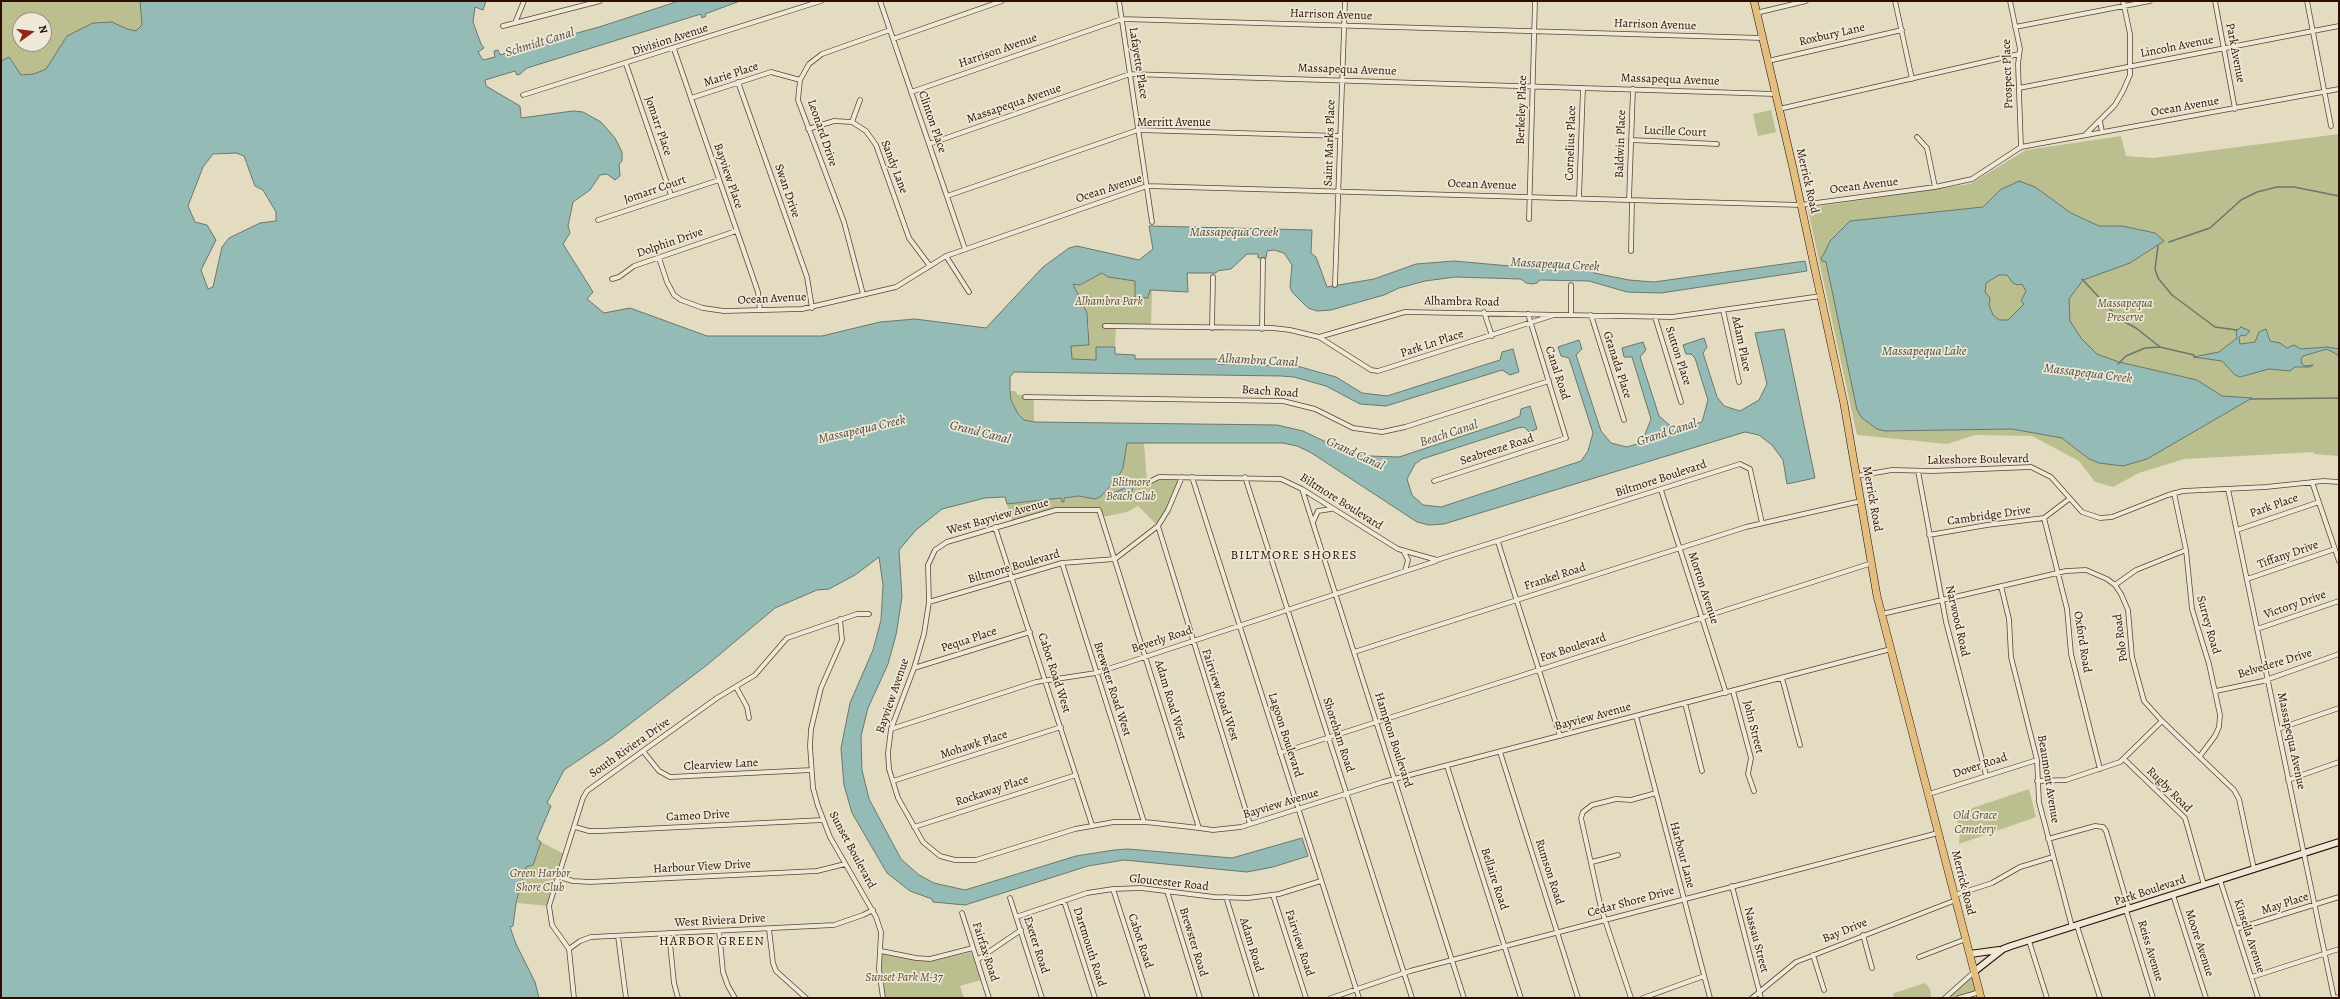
<!DOCTYPE html>
<style>
body{margin:0}
#map{position:relative;width:2340px;height:999px;overflow:hidden;background:#e4dcc1;font-family:Alegreya,serif}
canvas{display:block}
.frame{position:absolute;inset:0;border:2px solid #2d0e00;pointer-events:none}
.north{position:absolute;left:12px;top:12px;width:40px;height:40px;box-sizing:border-box;background:#ede8d7;border:1px solid #a09181;border-radius:50%;rotate:76deg;font-size:11px;font-weight:700;line-height:16px;text-align:center;color:#2d0e00}
.north::after{content:'';display:block;margin:auto;width:14px;height:18px;background:#8f2418;clip-path:polygon(50% 0,100% 100%,50% 72%,0 100%)}
</style>
<div id="map">
<canvas width="2340" height="999"></canvas>
<div class="frame"></div>
<div class="north">N</div>
</div>
<script>
const context = document.querySelector('canvas').getContext('2d');
context.lineJoin = 'round';
function fill(path, color) {
  context.fillStyle = color;
  context.fill(path, 'evenodd');
}
function poly(rows) {
  const path = new Path2D();
  for (const r of rows) {
    path.moveTo(r[0], r[1]);
    for (let i = 2; i < r.length; i += 2) path.lineTo(r[i], r[i + 1]);
  }
  return path;
}
function strokePath(path, color, width, dash) {
  context.strokeStyle = color;
  context.lineWidth = width;
  context.lineCap = dash ? 'butt' : 'round';
  context.setLineDash(dash || []);
  context.stroke(path);
}
function label(font, color, halo, rows, align = 'center') {
  context.font = font + ' Alegreya,serif';
  context.lineWidth = 3.5;
  context.setLineDash([]);
  context.textBaseline = 'middle';
  context.strokeStyle = halo;
  context.fillStyle = color;
  for (const [text, x, y, turn = 0] of rows) {
    context.save();
    context.translate(x, y);
    context.rotate((+turn || 0) * Math.PI / 180);
    context.textAlign = isNaN(turn) ? turn : align;
    if (halo) context.strokeText(text, 0, 0);
    context.fillText(text, 0, 0);
    context.restore();
  }
}
const green = poly([
 [1,1,167,1,165,91,1,141],
 [20,20,44,20,44,44,20,44],
 [1771,110,1776,132,1758,136,1753,114],
 [2339,134,2339,456,2314,454,2314,452,2184,459,2139,473,2113,487,2095,482,2079,461,2032,436,1975,435,1947,444,1857,435,1808,210,1813,207,1970,184,2026,150,2121,136,2126,156,2153,158],
 [1102,273,1108,277,1135,281,1152,290,1151,327,1116,327,1115,347,1096,347,1096,360,1071,359,1071,345,1087,346,1089,327,1087,313,1072,284,1081,285],
 [1010,391,1015,391,1018,395,1034,396,1034,422,1024,420,1018,414,1011,400],
 [1127,443,1144,443,1147,482,1156,479,1181,478,1164,516,1157,525,1138,506,1127,512,1103,517,1099,509,1056,510,1012,521,1007,504,1062,498,1062,502,1064,498,1079,496,1095,499,1107,491,1118,479,1123,468],
 [2029,789,2036,817,1959,844,1960,832,1955,814],
 [541,842,566,855,549,906,517,903,526,866,533,865],
 [971,952,981,980,960,986,964,998,885,998,881,968,883,953,916,960,932,961],
 [1974,972,1979,991,1957,998,1946,998],
 [1925,983,1930,989,1931,998,1893,998,1894,993]
]);
const water = poly([
 [140,1,486,1,483,10,475,7,473,22,481,44,484,48,478,52,483,60,495,57,494,51,498,50,500,55,515,50,515,48,518,47,519,49,599,27,679,1,740,1,705,14,706,16,702,18,701,14,527,68,520,74,517,75,515,71,485,80,486,86,520,106,521,118,573,111,583,112,601,122,615,138,622,152,622,161,619,164,620,176,615,180,607,174,600,175,590,190,573,202,568,226,570,233,563,244,593,292,587,299,604,313,630,308,707,336,822,336,880,322,915,319,986,328,1043,267,1069,248,1077,246,1139,260,1153,249,1149,226,1312,230,1311,253,1316,257,1327,287,1374,279,1416,264,1454,261,1521,267,1521,264,1551,264,1574,269,1575,266,1595,269,1594,273,1629,280,1654,282,1805,261,1807,271,1661,293,1627,292,1589,281,1540,280,1537,283,1532,284,1526,283,1521,279,1455,277,1425,281,1399,288,1384,295,1331,310,1317,311,1308,308,1292,292,1290,287,1292,265,1284,253,1274,250,1267,251,1266,258,1258,258,1258,254,1247,254,1231,269,1217,271,1216,273,1187,273,1188,292,1150,290,1148,298,1135,297,1135,281,1108,277,1102,273,1080,285,1073,284,1087,313,1089,345,1071,346,1072,359,1096,360,1096,347,1115,347,1115,354,1135,355,1135,359,1217,359,1217,364,1297,366,1336,377,1362,393,1387,396,1500,360,1502,352,1513,349,1519,372,1510,375,1502,370,1386,406,1360,404,1326,386,1294,377,1281,376,1014,372,1010,377,1010,391,1011,400,1018,414,1024,420,1034,422,1277,425,1303,431,1347,452,1369,456,1399,457,1511,420,1520,416,1521,409,1530,406,1537,429,1529,432,1524,427,1518,428,1422,459,1415,464,1407,479,1412,495,1423,505,1441,507,1581,461,1588,451,1593,433,1569,358,1561,356,1558,347,1579,340,1582,349,1576,355,1601,431,1611,443,1627,447,1637,444,1644,437,1651,419,1632,357,1624,357,1622,348,1643,342,1646,350,1640,357,1659,416,1673,428,1683,428,1702,422,1708,400,1695,358,1691,354,1686,354,1683,345,1704,338,1707,347,1703,353,1717,397,1724,406,1740,411,1759,400,1767,384,1755,333,1784,329,1815,478,1787,484,1783,460,1772,445,1759,435,1745,432,1444,524,1429,525,1417,522,1310,452,1297,446,1283,443,1127,443,1123,468,1117,479,1100,497,1095,499,1079,496,1064,498,1064,502,1062,502,1061,498,1007,504,1005,497,985,498,942,509,916,530,899,550,902,597,896,635,888,664,868,708,861,736,862,770,869,799,901,859,919,875,934,883,965,890,1076,856,1114,850,1128,849,1232,858,1302,838,1308,856,1273,867,1247,872,1124,860,1088,866,965,905,933,902,932,899,910,891,887,873,852,813,844,785,841,748,850,703,873,650,881,620,883,585,879,557,855,575,829,589,817,590,775,608,707,665,610,739,564,770,547,803,551,806,537,839,541,842,533,865,526,867,516,903,513,926,510,927,516,944,535,982,539,998,1,998,1,61,9,57,21,75,34,74,46,69,67,36,93,23,112,22,127,29,136,31,142,25,140,1],
 [236,153,244,156,255,186,263,190,276,212,276,221,260,223,229,238,222,247,213,287,208,289,201,270,216,240,207,225,195,222,188,206,203,167,213,154,236,153],
 [2019,181,2035,187,2071,213,2099,226,2122,226,2155,233,2164,241,2130,263,2083,280,2069,299,2070,321,2081,338,2097,354,2119,362,2197,380,2222,396,2252,398,2147,459,2123,466,2099,463,2089,459,2062,438,2012,429,1885,431,1877,429,1862,418,1857,410,1826,262,1822,261,1821,258,1824,254,1830,241,1850,221,1983,207,2000,190,2019,181],
 [1999,275,2007,275,2013,283,2017,285,2022,284,2026,291,2021,301,2024,304,2008,320,1999,320,1993,315,1989,305,1990,298,1985,292,1986,283,1999,275],
 [2241,327,2250,331,2245,336,2241,335,2239,338,2240,344,2255,342,2259,332,2266,329,2270,341,2280,343,2287,348,2294,345,2301,349,2327,347,2339,349,2339,360,2338,355,2327,349,2303,356,2301,359,2302,364,2305,366,2313,365,2310,367,2295,367,2290,371,2269,369,2240,377,2235,375,2222,361,2193,357,2219,352,2237,338,2236,331,2241,327],
 [1125,482,1134,485,1129,499,1121,497,1115,499,1113,493,1123,489,1125,482]
]);
const stream = poly([
 [2169,242,2210,228,2241,200,2257,192,2277,187,2294,187,2339,196],
 [2158,246,2155,269,2158,278,2172,295,2215,327,2237,330],
 [2082,279,2119,319,2136,328,2160,347],
 [2118,364,2126,356,2145,348,2160,347,2194,355],
 [2251,399,2339,398]
]);
const street = poly([
 [880,1,965,249],
 [1119,1,1152,222],
 [1895,1,1912,79],
 [2010,1,2020,49,2018,64,2021,147],
 [2215,1,2235,109],
 [2307,1,2331,126],
 [1756,13,1806,1],
 [515,23,524,1],
 [503,26,600,1],
 [2015,27,2150,1],
 [893,39,1002,1],
 [674,49,758,292,760,310],
 [1768,61,1902,30],
 [626,64,671,195],
 [738,82,807,277,812,308],
 [2019,88,2339,26],
 [911,92,1122,19,1762,38],
 [523,95,821,1],
 [691,98,771,72,800,80],
 [1779,109,2019,54],
 [2100,121,2102,132],
 [852,122,860,100],
 [808,129,834,121,852,122,866,131,876,145,909,238,930,266],
 [2085,135,2115,105,2123,91,2130,75,2130,34,2123,1],
 [1917,137,1927,148,1935,187],
 [1631,140,1717,144],
 [929,144,1130,74,1775,94],
 [947,196,1138,130,1340,136],
 [1579,198,1583,88],
 [1629,200,1633,89],
 [1529,219,1535,1],
 [598,220,719,180],
 [1631,251,1632,200],
 [946,256,969,292],
 [659,258,667,282,674,295,681,300,703,308,724,311,802,309,896,287,946,256,1147,186,1801,205,1935,187,1972,179,2021,147,2339,89],
 [612,279,619,277,634,266,736,231],
 [1335,285,1345,1],
 [863,294,844,222,798,100,800,80,809,64,822,54,890,30],
 [1723,310,1739,382],
 [1484,312,1492,336],
 [1571,315,1571,285],
 [1591,315,1624,420],
 [1655,317,1681,402],
 [1105,326,1273,328,1290,330,1319,337,1405,312,1672,317,1821,296],
 [1212,328,1213,277],
 [1262,329,1263,260],
 [1319,337,1371,370,1378,371,1554,315],
 [1025,397,1283,401,1315,409,1353,428,1382,432,1405,427,1549,381],
 [1918,471,1946,622,1986,775],
 [1857,476,1892,470,1933,471,2031,467,2051,477,2082,512,2100,518,2112,517,2168,495,2183,491,2266,487,2323,481,2339,482],
 [1192,477,1359,998],
 [1245,477,1412,998],
 [1151,481,1159,477,1281,479,1302,489,1398,549,1437,560,1740,464,1750,469,1762,523],
 [1434,481,1566,438,1528,314],
 [2312,482,2339,561],
 [1302,489,1464,998],
 [2228,489,2334,998],
 [1661,490,1726,693],
 [2174,493,2186,550,2192,609,2209,664,2220,715,2219,727,2215,736,2200,756],
 [2044,518,2067,609,2071,654,2100,769],
 [1313,522,1318,511,1331,509],
 [1158,526,1250,824],
 [995,527,1092,825],
 [2237,530,2319,502],
 [1929,535,1987,525,2044,518,2069,499],
 [1498,542,1560,736],
 [1404,552,1408,560,1405,571],
 [1062,563,1144,822],
 [2247,579,2335,549],
 [2115,585,2136,570,2186,550],
 [2001,586,2009,619,2011,657,2037,760,2039,802,2072,927],
 [929,602,1062,563,1115,559,1158,526,1168,510,1182,477],
 [1882,614,2066,571,2086,570,2107,579,2115,585,2121,594,2128,610,2132,657,2144,701,2162,721,2234,790,2239,799,2254,869],
 [840,619,842,640,821,688,811,729,810,746,813,788,818,806,830,837,876,917,881,932,879,969,883,998],
 [2257,629,2339,601],
 [1354,652,1746,527,1861,501],
 [914,668,1030,632],
 [1782,678,1800,745],
 [736,687,747,707,749,718],
 [1733,691,1751,758,1748,774,1754,791],
 [2216,691,2263,681,2339,654],
 [1685,703,1702,771],
 [1636,716,1710,998],
 [891,729,1036,682,1096,673,1436,561],
 [2278,729,2339,708],
 [643,751,659,771,670,777,811,770],
 [1500,752,1578,998],
 [1280,753,1872,563],
 [2124,759,2185,818,2204,885],
 [1447,766,1521,998],
 [2288,780,2339,762],
 [893,781,1061,727],
 [2037,781,2066,780,2120,762,2162,721],
 [1929,794,2037,760],
 [575,827,589,831,601,831,823,820],
 [914,827,1076,775],
 [1199,828,1099,510,1056,510,947,542,935,550,928,565,929,602,924,634,914,668,891,729,888,753,889,769,898,798,923,842,940,856,955,860,976,860,1075,829,1114,822,1144,822,1155,823,1199,828,1213,830,1241,827,1383,782,1891,649],
 [2048,839,2095,826,2103,827,2106,831,2129,909],
 [1592,862,1618,855],
 [559,877,573,881,590,882,817,871,845,864],
 [2220,880,2258,998],
 [1732,886,1761,998],
 [1113,889,1148,998],
 [1167,891,1200,998],
 [1273,895,1306,998],
 [1955,895,1992,883,2020,867,2053,857],
 [2173,895,2206,998],
 [1226,897,1257,998],
 [1010,898,1042,998],
 [1064,901,1095,998],
 [2126,910,2153,998],
 [962,913,989,998],
 [1016,917,1087,893,1113,889,1141,888,1214,897,1248,898,1279,894,1321,881],
 [2077,926,2100,998],
 [769,929,773,963,776,971,806,998],
 [2236,929,2339,897],
 [719,931,723,972,728,986,735,998],
 [669,933,674,983,678,998],
 [1863,935,1872,968],
 [618,936,626,998],
 [2029,941,2047,998],
 [569,949,580,941,591,937,834,925,863,915,873,910],
 [881,951,916,958,930,959,973,948],
 [1813,955,1824,990],
 [1919,957,1966,939],
 [977,960,1021,930],
 [2252,977,2339,949],
 [574,998,569,949,552,925,549,906,583,798,587,791,717,698,755,675,787,638,857,614,869,614],
 [1331,998,1410,971,1938,833],
 [1631,998,1601,908,1581,818,1583,812,1592,805,1616,799,1631,800,1656,793],
 [1643,998,1704,976],
 [1752,998,1796,962,1956,900],
 [1945,998,1974,972],
 [1959,998,1980,992],
 [2335,998,2339,997]
]);
const secondary = poly([
 [1970,954,1999,950],
 [1975,971,2003,949,2011,946,2339,842]
]);
const primary = poly([
 [1754,1,1793,168,1844,404,1877,596,1981,998]
]);
const streetNames = [
 ["Harrison Avenue",1331,15,2],
 ["Harrison Avenue",1655,25,2],
 ["Roxbury Lane",1832,35,-13],
 ["Division Avenue",670,40,-18],
 ["Lincoln Avenue",2177,47,-11],
 ["Harrison Avenue",998,51,-19],
 ["Park Avenue",2235,53,79],
 ["Lafayette Place",1138,63,81],
 ["Massapequa Avenue",1347,70,2],
 ["Prospect Place",2008,74,-92],
 ["Marie Place",731,75,-18],
 ["Massapequa Avenue",1670,80,2],
 ["Massapequa Avenue",1014,104,-19],
 ["Ocean Avenue",2185,107,-10],
 ["Berkeley Place",1522,110,-88],
 ["Clinton Place",932,122,71],
 ["Merritt Avenue",1174,123],
 ["Jomarr Place",658,126,71],
 ["Lucille Court",1675,132,2],
 ["Leonard Drive",822,133,71],
 ["Saint Marks Place",1330,143,-88],
 ["Cornelius Place",1571,143,-88],
 ["Baldwin Place",1621,144,-88],
 ["Sandy Lane",894,167,69],
 ["Bayview Place",728,176,71],
 ["Merrick Road",1807,181,77],
 ["Ocean Avenue",1482,185,2],
 ["Ocean Avenue",1864,186,-7],
 ["Ocean Avenue",1109,189,-18],
 ["Jomarr Court",655,190,-19],
 ["Swan Drive",787,191,71],
 ["Dolphin Drive",670,243,-19],
 ["Ocean Avenue",772,299,-3],
 ["Alhambra Road",1462,302,1],
 ["Park Ln Place",1432,344,-18],
 ["Adam Place",1741,344,78],
 ["Sutton Place",1678,356,72],
 ["Granada Place",1617,365,72],
 ["Canal Road",1557,373,72],
 ["Beach Road",1270,392,4],
 ["Seabreeze Road",1497,450,-18],
 ["Lakeshore Boulevard",1978,460,-1],
 ["Biltmore Boulevard",1661,479,-18],
 ["Merrick Road",1872,499,80],
 ["Biltmore Boulevard",1341,502,32],
 ["Park Place",2274,506,-19],
 ["Cambridge Drive",1989,516,-8],
 ["West Bayview Avenue",998,517,-16],
 ["Tiffany Drive",2288,555,-19],
 ["Biltmore Boulevard",1014,567,-16],
 ["Frankel Road",1555,577,-18],
 ["Morton Avenue",1703,588,72],
 ["Victory Drive",2295,605,-19],
 ["Narwood Road",1957,621,77],
 ["Surrey Road",2208,625,74],
 ["Polo Road",2121,638,-97],
 ["Pequa Place",969,640,-18],
 ["Beverly Road",1162,640,-18],
 ["Oxford Road",2082,642,81],
 ["Fox Boulevard",1573,648,-18],
 ["Belvedere Drive",2275,664,-17],
 ["Cabot Road West",1054,673,72],
 ["Brewster Road West",1112,689,72],
 ["Fairview Road West",1220,695,72],
 ["Bayview Avenue",893,696,-71],
 ["Adam Road West",1170,700,73],
 ["Bayview Avenue",1593,717,-15],
 ["John Street",1753,727,76],
 ["Lagoon Boulevard",1285,735,72],
 ["Shoreham Road",1338,735,72],
 ["Hampton Boulevard",1393,740,72],
 ["Massapequa Avenue",2291,741,78],
 ["Mohawk Place",974,745,-18],
 ["South Riviera Drive",630,748,-35],
 ["Clearview Lane",721,765,-3],
 ["Dover Road",1980,766,-18],
 ["Beaumont Avenue",2048,779,81],
 ["Rugby Road",2169,790,45],
 ["Rockaway Place",992,791,-18],
 ["Bayview Avenue",1281,804,-17],
 ["Cameo Drive",698,816,-3],
 ["Sunset Boulevard",852,850,62],
 ["Harbour Lane",1682,855,75],
 ["Harbour View Drive",702,867,-3],
 ["Rumson Road",1549,872,72],
 ["Bellaire Road",1494,879,72],
 ["Gloucester Road",1169,883,6],
 ["Merrick Road",1963,883,76],
 ["Park Boulevard",2150,891,-18],
 ["Cedar Shore Drive",1631,902,-15],
 ["May Place",2285,904,-18],
 ["West Riviera Drive",720,921,-3],
 ["Bay Drive",1845,931,-22],
 ["Kinsella Avenue",2249,936,72],
 ["Nassau Street",1756,940,75],
 ["Cabot Road",1140,941,72],
 ["Brewster Road",1193,942,73],
 ["Fairview Road",1299,943,72],
 ["Moore Avenue",2199,943,72],
 ["Exeter Road",1036,945,72],
 ["Adam Road",1251,945,73],
 ["Dartmouth Road",1089,947,72],
 ["Reiss Avenue",2150,951,73],
 ["Fairfax Road",985,952,72]
];
const parkNames = [
 ["Alhambra Park",1109,302],
 ["Massapequa",2125,304],
 ["Preserve",2125,318],
 ["Blitmore",1131,483],
 ["Beach Club",1131,497],
 ["Old Grace",1975,816],
 ["Cemetery",1975,830],
 ["Green Harbor",540,874],
 ["Shore Club",540,888],
 ["Sunset Park M-37",904,978]
];
const waterNames = [
 ["Schmidt Canal",540,43,-17],
 ["Massapequa Creek",1234,233],
 ["Massapequa Creek",1555,265,3],
 ["Massapequa Lake",1924,352],
 ["Alhambra Canal",1258,361,3],
 ["Massapequa Creek",2088,374,7],
 ["Massapequa Creek",862,430,-13],
 ["Grand Canal",980,433,14],
 ["Grand Canal",1667,433,-18],
 ["Beach Canal",1449,434,-18],
 ["Grand Canal",1355,454,25]
];
const neighbourhoodNames = [
 ["BILTMORE SHORES",1294,556],
 ["HARBOR GREEN",712,942]
];
fill(green, '#bbbe8e');
fill(water, '#95bbb6');
strokePath(water, '#6b766d', 1);
strokePath(stream, '#6b766d', 1.5);
strokePath(street, '#5b4230', 5.5);
strokePath(secondary, '#2d0e00', 8);
strokePath(primary, '#2d0e00', 8);
strokePath(street, '#ede8d7', 4);
strokePath(secondary, '#ede8d7', 6);
strokePath(primary, '#e2be80', 7);
label('12px', '#2d0e00', '#ede8d7', streetNames);
label('italic 12px', '#5f4c32', '#ede8d7', parkNames);
label('italic 13px', '#514b40', '#ede8d7', waterNames);
context.letterSpacing = '1px';
label('13px', '#2d0e00', '#ede8d7', neighbourhoodNames);
context.letterSpacing = '0px';
</script>
